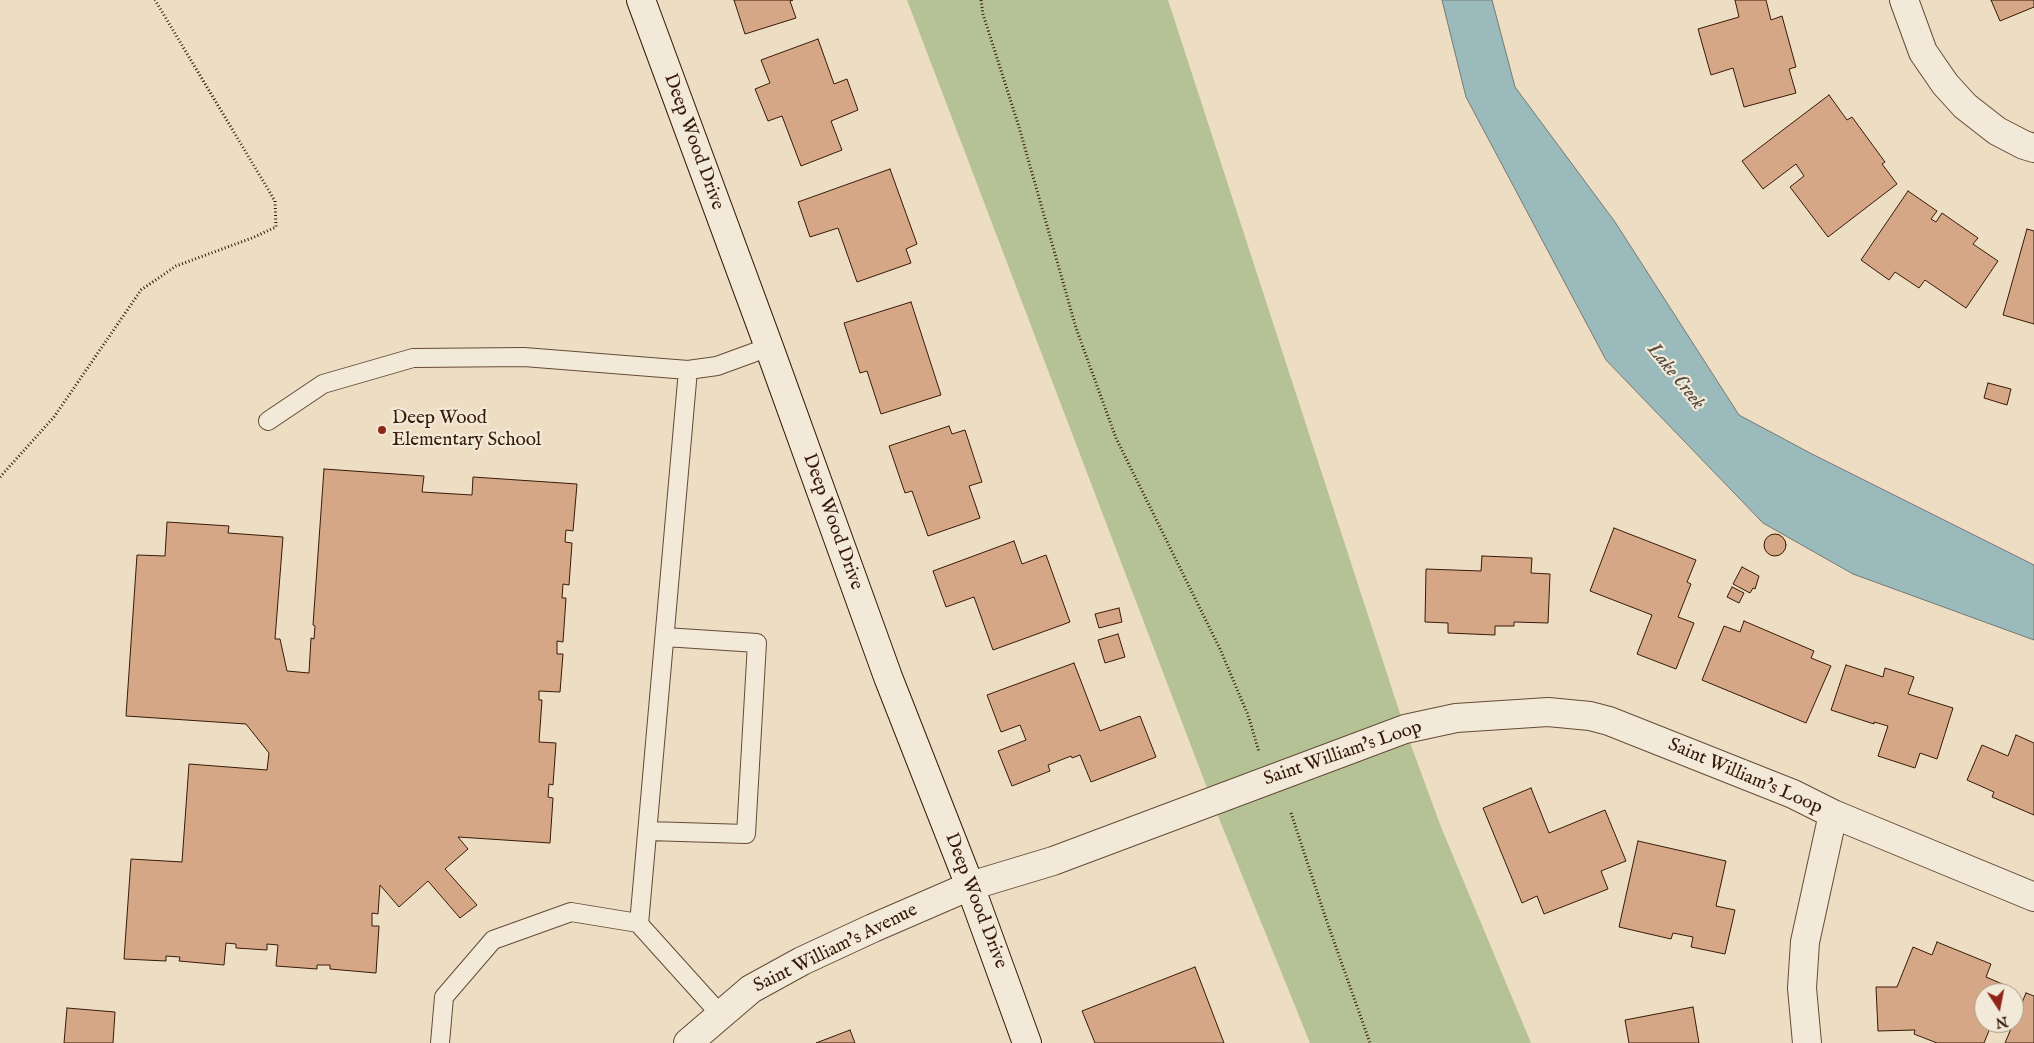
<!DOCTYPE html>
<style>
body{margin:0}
#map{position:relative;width:2034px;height:1043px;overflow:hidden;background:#ecddc3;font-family:"IM FELL English",serif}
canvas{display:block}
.north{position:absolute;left:1974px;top:983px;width:50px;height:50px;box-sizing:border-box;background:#f3e9d8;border:1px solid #a89684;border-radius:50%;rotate:169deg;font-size:14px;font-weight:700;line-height:20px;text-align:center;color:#371a07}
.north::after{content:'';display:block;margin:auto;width:18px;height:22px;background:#8f2418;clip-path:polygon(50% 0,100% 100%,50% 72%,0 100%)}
</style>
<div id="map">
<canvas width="2034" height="1043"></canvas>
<div class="north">N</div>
</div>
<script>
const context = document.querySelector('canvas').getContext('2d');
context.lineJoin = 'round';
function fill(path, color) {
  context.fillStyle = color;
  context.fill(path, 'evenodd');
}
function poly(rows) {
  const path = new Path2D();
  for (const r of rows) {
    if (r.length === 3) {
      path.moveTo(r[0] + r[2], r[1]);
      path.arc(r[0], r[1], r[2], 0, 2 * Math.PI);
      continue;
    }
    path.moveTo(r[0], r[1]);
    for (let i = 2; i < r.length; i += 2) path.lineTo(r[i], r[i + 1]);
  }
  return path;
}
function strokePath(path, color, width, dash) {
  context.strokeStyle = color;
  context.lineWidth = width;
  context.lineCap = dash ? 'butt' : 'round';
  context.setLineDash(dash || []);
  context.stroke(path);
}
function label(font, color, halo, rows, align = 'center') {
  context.font = font + ' "IM FELL English",serif';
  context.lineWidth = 4.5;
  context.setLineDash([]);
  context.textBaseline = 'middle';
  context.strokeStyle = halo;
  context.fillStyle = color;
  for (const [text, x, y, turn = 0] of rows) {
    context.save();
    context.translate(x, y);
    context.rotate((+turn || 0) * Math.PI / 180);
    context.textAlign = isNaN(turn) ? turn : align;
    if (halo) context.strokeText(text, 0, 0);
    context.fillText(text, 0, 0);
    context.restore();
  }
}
const green = poly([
 [907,0,1168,0,1405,729,1441,827,1531,1043,1310,1043,1212,801]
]);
const water = poly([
 [1442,0,1492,0,1515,87,1615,222,1739,415,1812,454,2034,565,2034,640,1853,574,1763,523,1606,360,1466,97,1442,0]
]);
const building = poly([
 [734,0,793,0,790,1,796,18,745,34,734,0],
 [1735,0,1766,0,1771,20,1782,16,1796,67,1789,69,1796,93,1744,107,1733,68,1711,75,1698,29,1739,17,1735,0],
 [1991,0,2034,0,2034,7,2000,21,1991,0],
 [818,39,834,84,847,79,858,110,831,121,842,150,801,166,782,116,768,121,755,89,770,83,761,60,818,39],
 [1829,95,1847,120,1852,117,1885,162,1882,164,1897,184,1828,237,1790,187,1804,176,1796,164,1763,189,1742,161,1829,95],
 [890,169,917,244,906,249,911,263,857,282,838,228,810,237,798,202,890,169],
 [1908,191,1937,211,1931,219,1936,222,1942,213,1978,238,1973,244,1998,261,1966,308,1925,280,1919,288,1895,272,1889,280,1861,260,1908,191],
 [2027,229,2034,231,2034,324,2003,315,2027,229],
 [911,302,941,395,881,414,867,371,860,373,844,323,911,302],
 [1988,383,2011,389,2007,405,1984,398,1988,383],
 [949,426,952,434,965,430,982,482,969,486,980,518,928,536,912,491,905,493,889,446,949,426],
 [324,469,424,476,422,492,472,495,473,477,577,484,573,531,566,530,565,542,572,543,569,585,563,584,562,598,566,598,563,642,557,641,557,654,563,654,560,692,539,691,539,700,542,700,539,742,556,743,553,785,549,784,548,797,553,798,550,843,458,837,468,849,445,869,477,905,460,918,428,881,399,907,380,885,378,914,372,913,372,926,379,926,376,973,330,969,330,965,317,965,317,969,276,966,278,945,267,944,267,950,236,948,236,944,226,943,224,965,179,961,180,957,166,956,166,961,124,959,131,859,182,862,189,764,267,770,269,753,246,724,126,716,137,555,165,556,167,522,229,526,228,533,283,537,275,639,280,639,287,671,309,673,311,638,314,639,315,626,313,625,324,469],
 [1614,528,1696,560,1687,582,1691,584,1678,617,1694,623,1676,669,1637,654,1652,615,1590,591,1614,528],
 [1775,545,11],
 [1014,541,1022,564,1046,555,1070,622,993,650,974,597,946,607,933,571,1014,541],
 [1482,556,1532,558,1531,573,1550,574,1548,623,1514,622,1514,626,1495,626,1495,635,1448,633,1448,623,1425,622,1426,569,1481,571,1482,556],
 [1742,567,1759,576,1755,589,1753,588,1750,593,1733,584,1742,567],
 [1732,587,1744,593,1739,603,1727,597,1732,587],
 [1119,608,1122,622,1099,628,1095,614,1119,608],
 [1744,621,1814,651,1811,658,1831,666,1806,723,1702,680,1724,626,1740,632,1744,621],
 [1118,634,1125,657,1105,663,1098,640,1118,634],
 [1074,663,1100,731,1140,716,1156,757,1091,782,1080,755,1072,758,1071,756,1048,765,1050,771,1012,786,998,751,1026,740,1020,725,1001,732,987,695,1074,663],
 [1846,665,1883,677,1885,668,1914,677,1908,694,1953,708,1937,759,1920,753,1915,768,1878,756,1888,726,1874,722,1874,724,1831,710,1846,665],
 [2016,735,2034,743,2034,815,1992,797,1994,792,1967,780,1982,745,2008,756,2016,735],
 [1531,788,1549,833,1605,810,1626,861,1601,871,1608,889,1544,914,1537,896,1522,903,1483,808,1531,788],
 [1638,841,1726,861,1716,906,1735,910,1725,954,1691,947,1693,937,1673,933,1671,939,1619,927,1638,841],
 [1937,942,1991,964,1986,977,2007,986,2004,993,1984,993,1984,1023,1992,1023,1984,1043,1937,1043,1914,1034,1915,1030,1878,1031,1876,987,1897,987,1913,947,1932,955,1937,942],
 [1195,967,1224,1043,1095,1043,1082,1011,1195,967],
 [2026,993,2034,996,2034,1043,2005,1043,2026,993],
 [1693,1007,1699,1043,1629,1043,1625,1020,1693,1007],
 [67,1008,115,1012,113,1043,64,1043,67,1008],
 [850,1030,855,1043,816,1043,850,1030]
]);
const path = poly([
 [981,0,983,14,1019,127,1076,328,1116,438,1220,649,1248,715,1259,752],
 [0,477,54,417,141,290,176,266,252,238,276,227,275,201,155,0],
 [1291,813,1326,919,1370,1043]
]);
const lane = poly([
 [268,421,323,384,413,358,524,357,688,370,717,366,769,347],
 [648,831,746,834,757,643,665,637],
 [639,924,688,370],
 [440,1043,444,997,493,940,571,912,638,923,720,1014]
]);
const street = poly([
 [1904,0,1923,52,1945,84,1965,106,1997,131,2024,145,2034,148],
 [688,1043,751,989,802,961,873,928,970,886,1053,861,1405,729,1456,718,1548,712,1590,716,1609,721,1793,794,1833,814],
 [1807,1043,1802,988,1805,942,1833,814,2034,897]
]);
const secondary = poly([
 [641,0,769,347,888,677,970,886,1027,1043]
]);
const markers = [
 [382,430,5,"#8f2418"]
];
const streetNames = [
 ["Deep Wood Drive",693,142,70],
 ["Deep Wood Drive",832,522,70],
 ["Saint William's Loop",1343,754,-19],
 ["Saint William's Loop",1745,777,23],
 ["Deep Wood Drive",975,901,69],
 ["Saint William's Avenue",836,949,-26]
];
const poiNames = [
 ["Deep Wood",392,419],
 ["Elementary School",392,441]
];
const waterNames = [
 ["Lake Creek",1675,377,51]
];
fill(green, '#b5c295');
fill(water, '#9bbabb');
strokePath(water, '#737a73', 1);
fill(building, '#d5a786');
strokePath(building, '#371a07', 1);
strokePath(lane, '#644b36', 20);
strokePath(street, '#644b36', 30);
strokePath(secondary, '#371a07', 30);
strokePath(path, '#371a07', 3, [1, 2.5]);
strokePath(lane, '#f3e9d8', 18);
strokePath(street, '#f3e9d8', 28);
strokePath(secondary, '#f3e9d8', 28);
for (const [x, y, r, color] of markers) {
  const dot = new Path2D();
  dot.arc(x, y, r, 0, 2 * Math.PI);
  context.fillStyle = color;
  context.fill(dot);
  strokePath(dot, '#f3e9d8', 2);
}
label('19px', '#371a07', '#f3e9d8', streetNames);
label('19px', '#371a07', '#f3e9d8', poiNames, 'left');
label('italic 20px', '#554a3d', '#f3e9d8', waterNames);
</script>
